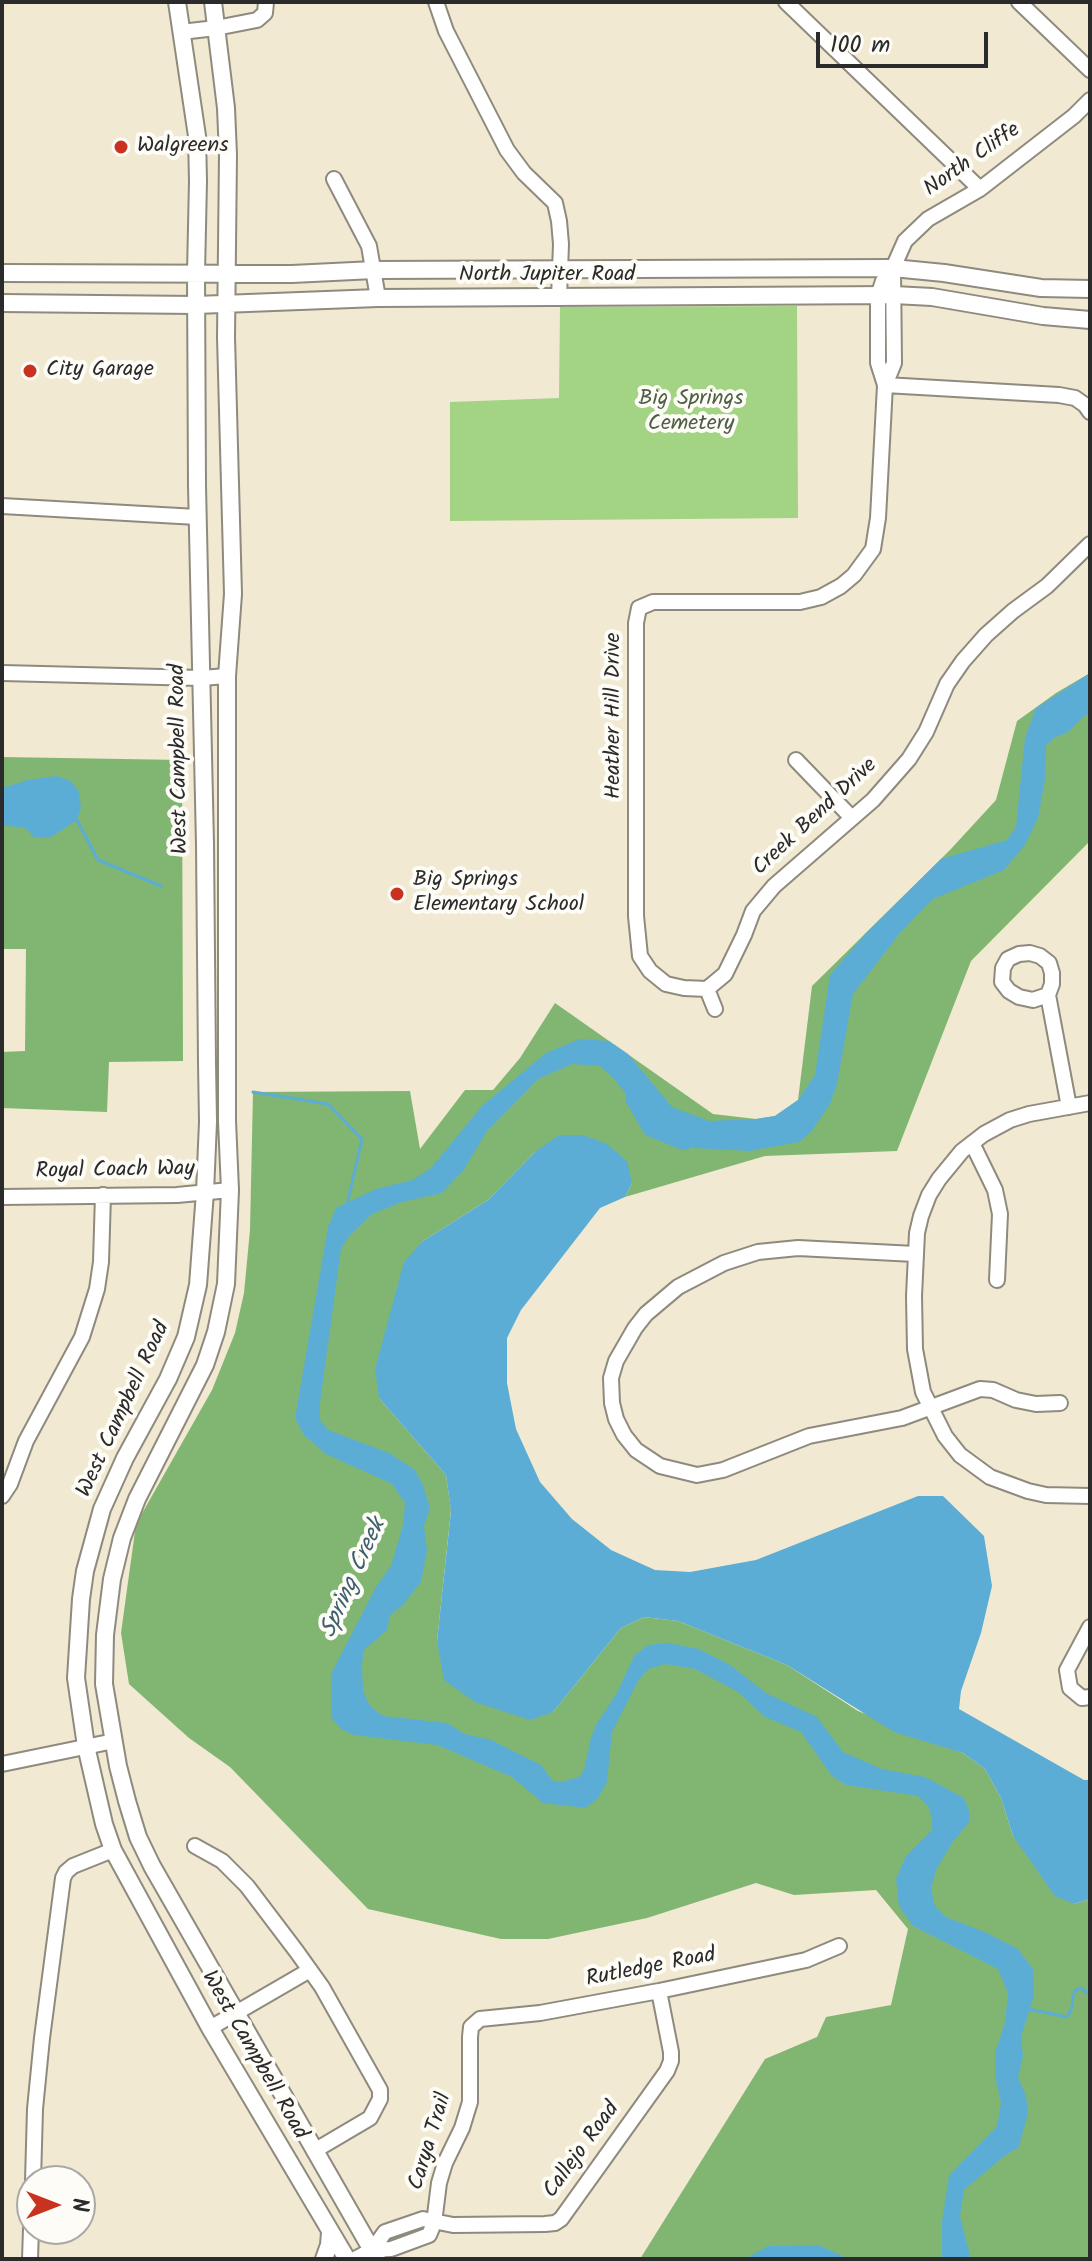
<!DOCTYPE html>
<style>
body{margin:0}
#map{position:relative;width:1092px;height:2261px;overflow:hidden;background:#f1e9d1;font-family:Kalam,sans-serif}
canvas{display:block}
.frame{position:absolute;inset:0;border:4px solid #2b2b2b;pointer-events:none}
.north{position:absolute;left:16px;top:2165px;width:80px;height:80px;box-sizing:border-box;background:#fdfcf7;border:2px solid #a9a8a5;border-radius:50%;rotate:90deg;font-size:22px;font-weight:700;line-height:32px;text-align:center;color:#2b2b2b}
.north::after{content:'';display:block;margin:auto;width:28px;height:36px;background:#c8321e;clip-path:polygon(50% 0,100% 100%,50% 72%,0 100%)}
.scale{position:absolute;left:816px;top:32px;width:172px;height:36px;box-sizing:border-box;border:4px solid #2b2b2b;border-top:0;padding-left:10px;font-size:24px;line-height:28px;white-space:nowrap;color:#2b2b2b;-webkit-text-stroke:6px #fdfcf7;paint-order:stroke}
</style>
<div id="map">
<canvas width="1092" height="2261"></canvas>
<div class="frame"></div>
<div class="north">N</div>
<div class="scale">100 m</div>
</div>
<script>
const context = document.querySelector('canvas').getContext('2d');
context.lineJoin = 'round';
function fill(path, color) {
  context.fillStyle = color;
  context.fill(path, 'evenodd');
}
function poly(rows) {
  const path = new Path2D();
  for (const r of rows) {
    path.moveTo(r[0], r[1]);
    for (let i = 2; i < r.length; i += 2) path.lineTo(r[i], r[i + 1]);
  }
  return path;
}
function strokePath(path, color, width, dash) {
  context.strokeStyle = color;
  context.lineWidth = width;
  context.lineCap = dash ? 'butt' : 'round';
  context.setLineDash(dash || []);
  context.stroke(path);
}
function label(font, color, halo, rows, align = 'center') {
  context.font = font + ' Kalam,sans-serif';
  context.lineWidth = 8;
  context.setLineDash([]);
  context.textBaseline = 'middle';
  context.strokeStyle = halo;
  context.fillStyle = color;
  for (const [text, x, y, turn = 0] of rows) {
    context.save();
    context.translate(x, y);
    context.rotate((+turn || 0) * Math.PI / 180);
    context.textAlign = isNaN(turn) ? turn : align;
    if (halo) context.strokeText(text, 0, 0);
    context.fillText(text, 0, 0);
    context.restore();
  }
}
const green = poly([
 [797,306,798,518,450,521,450,402,559,398,560,307]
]);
const forest = poly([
 [1090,673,1090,841,971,961,897,1151,765,1156,625,1197,632,1183,535,1152,488,1200,423,1241,379,1398,446,1475,451,1510,437,1641,553,1712,621,1628,644,1617,678,1621,787,1665,858,1711,963,1753,985,1769,1001,1798,1013,1836,1074,1904,1090,1899,1090,2259,640,2259,765,2059,817,2037,826,2017,891,2005,908,1929,876,1890,794,1895,756,1883,647,1918,548,1939,501,1939,368,1909,230,1767,189,1738,129,1684,121,1633,136,1524,212,1390,235,1333,244,1293,250,1230,253,1092,410,1091,420,1149,465,1090,493,1090,520,1058,555,1003,713,1114,756,1119,775,1116,798,1100,812,986,950,850,996,800,1017,721,1056,693],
 [2,757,182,760,183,1061,109,1062,107,1112,2,1108,2,1052,25,1051,26,949,2,949]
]);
const water = poly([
 [1090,673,1090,714,1083,717,1068,732,1054,738,1046,745,1045,779,1038,818,1025,845,1004,870,933,899,900,933,853,994,837,1084,830,1104,811,1132,799,1142,750,1151,695,1148,668,1137,639,1111,615,1080,600,1066,572,1064,538,1079,487,1131,463,1171,442,1193,402,1202,372,1214,349,1236,341,1249,320,1403,320,1420,328,1430,389,1453,415,1470,423,1485,430,1508,424,1526,427,1551,421,1582,403,1605,390,1615,387,1630,364,1650,362,1664,363,1691,370,1706,383,1716,447,1723,465,1734,491,1740,541,1765,552,1780,558,1782,564,1781,579,1777,584,1770,591,1738,596,1725,617,1693,634,1656,648,1645,668,1643,699,1649,730,1665,766,1693,817,1717,843,1752,882,1769,925,1777,964,1798,970,1813,969,1822,952,1843,936,1870,931,1889,935,1906,946,1917,987,1933,1018,1949,1033,1969,1034,1995,1021,2037,1023,2056,1018,2077,1026,2096,1028,2113,1019,2147,1003,2157,964,2190,960,2217,971,2259,940,2259,942,2255,942,2221,949,2176,997,2126,1001,2103,995,2076,995,2053,1005,2022,1008,1993,998,1969,913,1926,899,1906,896,1879,906,1856,932,1830,932,1820,929,1807,918,1796,846,1785,832,1776,801,1732,765,1717,738,1692,695,1669,665,1664,648,1669,638,1681,612,1732,607,1782,598,1798,586,1808,543,1803,512,1777,437,1745,354,1735,341,1729,331,1717,331,1674,376,1587,391,1566,403,1525,405,1503,392,1484,326,1454,304,1435,295,1418,328,1227,336,1208,376,1189,413,1180,431,1168,482,1106,546,1053,580,1039,609,1041,628,1054,672,1107,709,1121,756,1119,775,1116,798,1100,815,1075,830,975,866,933,941,859,1007,840,1016,827,1025,738,1036,708],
 [56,776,71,781,79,792,81,807,77,820,50,838,34,837,25,828,2,825,2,788,28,780],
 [559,1135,583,1135,607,1144,627,1161,632,1183,625,1197,600,1208,521,1310,507,1338,507,1383,516,1429,540,1482,572,1519,611,1550,655,1570,690,1572,756,1560,918,1496,943,1496,984,1536,992,1586,981,1633,961,1691,959,1709,1084,1780,1090,1780,1090,1899,1074,1904,1055,1896,1013,1836,1001,1798,985,1769,963,1753,894,1732,787,1665,678,1621,644,1617,621,1628,553,1712,530,1720,475,1702,444,1680,437,1641,451,1511,446,1475,379,1398,375,1369,404,1262,423,1241,488,1200,535,1152],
 [818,2245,849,2259,745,2259,768,2246]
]);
const stream = poly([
 [73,820,77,820,98,860,161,886],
 [253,1092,328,1104,362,1139,347,1205],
 [1029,2009,1067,2017,1072,2008,1073,1996,1076,1990,1081,1988,1090,1995]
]);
const river = poly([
 [635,1098,652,1127,684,1140]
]);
const minor = poly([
 [436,2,446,31,507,150,524,173,555,203,559,221,561,244,559,298],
 [786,2,980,189],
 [1019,2,1090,70],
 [181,32,216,28,257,20,265,13,266,2],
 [334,179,369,246,378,298],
 [893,268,894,363,885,385,878,518,873,549,854,575,841,586,821,597,800,602,653,602,639,608,636,623,636,916,640,956,650,971,666,984,684,988,707,989,725,974,744,935,753,911,774,886,873,800,909,759,926,732,947,684,963,661,986,635,1013,611,1047,586,1090,544],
 [885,385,878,363,878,296,883,281,893,268,905,241,928,219,980,189,1074,116,1090,100],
 [885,385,1059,395,1075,398,1085,405,1090,412],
 [2,506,197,517],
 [2,673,201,678,227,676],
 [796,760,852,818],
 [707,989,715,1009],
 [1048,995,1033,1000,1019,997,1009,991,1002,982,1003,968,1008,959,1019,954,1030,953,1040,956,1049,963,1052,973,1052,984,1048,995,1069,1107],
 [1090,1103,1029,1114,1010,1120,984,1134,962,1151,939,1179,929,1195,921,1216,917,1233,914,1296,915,1349,923,1392,945,1436,960,1455,990,1477,1028,1491,1046,1495,1090,1496],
 [972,1143,995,1190,1000,1214,997,1280],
 [2,1197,177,1195,230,1190],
 [915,1254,798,1248,758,1252,724,1263,678,1287,646,1314,635,1328,616,1361,611,1378,612,1403,616,1419,624,1435,636,1450,660,1466,697,1475,723,1470,809,1436,902,1418,980,1389,993,1390,1016,1400,1036,1404,1060,1403],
 [2,1496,10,1484,26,1441,82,1337,97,1289,101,1262,103,1195],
 [1090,1627,1067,1670,1070,1688,1082,1698,1090,1697],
 [2,1764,114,1741],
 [195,1846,222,1861,247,1886,297,1952,322,1987,380,2090,380,2099,370,2118,314,2151],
 [210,2028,310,1970],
 [33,2181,35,2109,42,2038,63,1878,66,1872,73,1866,113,1850],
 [372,2250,385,2232,423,2219,453,2225,545,2224,555,2223,561,2219,667,2071,671,2061,671,2052,659,1991],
 [30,2259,32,2199],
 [355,2259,372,2250,391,2249,429,2235,434,2223,439,2183,445,2163,462,2128,470,2102,470,2037,471,2027,480,2019,540,2013,659,1991,806,1960,839,1946]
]);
const major = poly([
 [177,2,197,136,198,181,196,273,197,486,205,844,207,1063,208,1122,205,1192,198,1285,186,1337,168,1379,125,1458,102,1509,85,1571,81,1599,76,1678,86,1746,104,1824,113,1850,210,2028,347,2259],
 [213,2,226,108,228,155,226,337,233,594,227,676,227,1121,230,1190,226,1284,216,1332,205,1365,137,1499,122,1538,112,1579,105,1635,104,1684,118,1766,127,1801,138,1837,152,1866,377,2259],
 [2,273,292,274,374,270,893,268,944,273,1041,288,1090,289],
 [2,303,196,305,378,298,894,295,932,297,1043,316,1090,320],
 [324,2259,329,2245,330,2232]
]);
const markers = [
 [121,147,8,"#c8321e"],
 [30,371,8,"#c8321e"],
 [397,894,8,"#c8321e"]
];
const poiNames = [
 ["Walgreens",137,147],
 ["City Garage",46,371],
 ["Big Springs",413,881],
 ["Elementary School",413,906]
];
const streetNames = [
 ["North Cliffe",973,161,-35],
 ["North Jupiter Road",547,276],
 ["Heather Hill Drive",615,716,-90],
 ["West Campbell Road",181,759,-91],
 ["Creek Bend Drive",816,818,-43],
 ["Royal Coach Way",115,1172,-1],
 ["West Campbell Road",125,1410,-65],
 ["Rutledge Road",651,1969,-11],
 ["West Campbell Road",253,2056,60],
 ["Carya Trail",432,2142,-73],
 ["Callejo Road",583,2151,-54]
];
const parkNames = [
 ["Big Springs",691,400],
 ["Cemetery",691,425]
];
const waterNames = [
 ["Spring Creek",355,1579,-66]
];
fill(green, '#a2d484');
fill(forest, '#81b672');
fill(water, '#5badd6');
strokePath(stream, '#5badd6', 3);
strokePath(river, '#5badd6', 20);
strokePath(minor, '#8e8a7e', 18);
strokePath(major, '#8e8a7e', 20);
strokePath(minor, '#fff', 14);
strokePath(major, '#fff', 16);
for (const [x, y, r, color] of markers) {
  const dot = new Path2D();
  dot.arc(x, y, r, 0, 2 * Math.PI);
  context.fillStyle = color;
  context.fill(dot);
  strokePath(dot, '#fdfcf7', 3);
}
label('22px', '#2b2b2b', '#fdfcf7', poiNames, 'left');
label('22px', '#2b2b2b', '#fdfcf7', streetNames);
label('22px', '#4f5e46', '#fdfcf7', parkNames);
label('italic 24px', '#3e5f6f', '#fdfcf7', waterNames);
</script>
